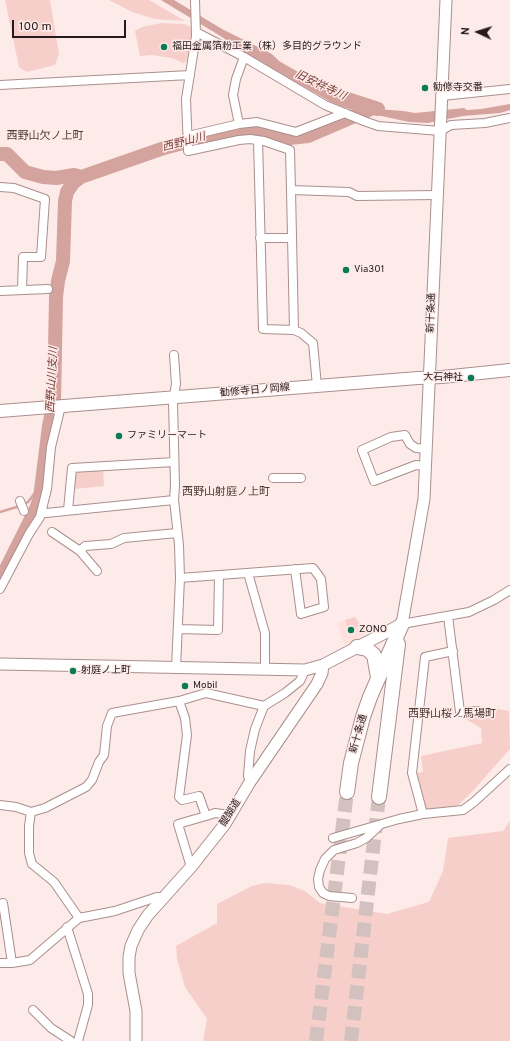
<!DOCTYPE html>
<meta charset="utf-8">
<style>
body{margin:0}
#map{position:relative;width:510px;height:1041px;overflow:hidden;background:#fdebe9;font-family:Overpass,sans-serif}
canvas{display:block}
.north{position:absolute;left:458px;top:12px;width:40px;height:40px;-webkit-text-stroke:3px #fdebe9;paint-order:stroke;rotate:274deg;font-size:11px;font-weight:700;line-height:16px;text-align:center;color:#251a19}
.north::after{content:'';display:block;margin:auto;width:14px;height:18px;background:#251a19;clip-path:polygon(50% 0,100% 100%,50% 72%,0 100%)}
.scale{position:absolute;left:12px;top:20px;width:114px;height:18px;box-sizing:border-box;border:2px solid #251a19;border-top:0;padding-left:5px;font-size:12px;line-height:14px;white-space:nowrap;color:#251a19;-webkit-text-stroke:3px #fdebe9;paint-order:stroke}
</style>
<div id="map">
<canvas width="510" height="1041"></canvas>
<div class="north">N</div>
<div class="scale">100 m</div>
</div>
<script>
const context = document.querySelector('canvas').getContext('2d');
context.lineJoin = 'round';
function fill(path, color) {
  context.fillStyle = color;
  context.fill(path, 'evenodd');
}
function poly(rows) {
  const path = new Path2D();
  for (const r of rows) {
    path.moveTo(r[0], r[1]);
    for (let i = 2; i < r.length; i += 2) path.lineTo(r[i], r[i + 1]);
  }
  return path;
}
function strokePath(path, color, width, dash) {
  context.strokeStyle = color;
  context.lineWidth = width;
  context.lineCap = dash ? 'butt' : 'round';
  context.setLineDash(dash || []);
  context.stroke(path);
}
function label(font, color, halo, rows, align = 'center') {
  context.font = font + ' Overpass,"Noto Sans JP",sans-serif';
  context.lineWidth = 3;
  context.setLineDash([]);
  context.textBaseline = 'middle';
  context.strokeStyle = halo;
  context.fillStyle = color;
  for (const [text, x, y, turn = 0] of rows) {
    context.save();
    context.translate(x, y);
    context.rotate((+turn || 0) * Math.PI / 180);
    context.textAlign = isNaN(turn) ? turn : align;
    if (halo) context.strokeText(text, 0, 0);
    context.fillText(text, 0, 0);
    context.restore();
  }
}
const built = poly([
 [355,617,366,634,345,646,337,623]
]);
const green = poly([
 [5,0,50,0,59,54,55,65,27,72,19,67],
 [109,0,149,0,185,21,154,19,132,12],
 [161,23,184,24,192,27,191,39,186,62,183,63,172,58,152,55,140,56,135,31,142,27],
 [103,470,104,486,74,489,75,475,80,471],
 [355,617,361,626,349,630,345,620],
 [481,706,509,711,510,749,471,793,455,808,426,811,416,773,423,772,421,756,482,743,481,728,462,717,480,714],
 [510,821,510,1041,203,1041,207,1019,185,987,177,959,176,946,217,923,217,904,252,886,265,883,289,885,305,891,320,903,387,914,429,902,443,871,448,838,503,831]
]);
const water = poly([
 [161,0,174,0,222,29,272,54,279,61,312,80,318,79,327,86,327,91,365,108,403,111,415,113,464,108,467,110,481,109,510,104,510,110,500,113,463,116,428,123,409,122,349,109,331,102,246,54,222,37]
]);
const stream = poly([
 [0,512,20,506,28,502,41,485]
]);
const river = poly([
 [324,90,335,95,378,109],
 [0,154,7,154,25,172,43,177,56,178,74,175,81,177,164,148,236,129,263,130,290,138,308,136,373,108],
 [0,581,36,509,40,498,49,426,54,402,56,297,58,281,63,261,65,201,67,192,73,183,81,177]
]);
const highwayTunnel = poly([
 [316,1041,347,792],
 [351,1041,379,797]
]);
const street = poly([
 [196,32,244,57,325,105,364,121,378,126,440,131,451,125,485,123,510,118],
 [0,85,190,75],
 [442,96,510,89],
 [239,124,233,95,236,79,244,57],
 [188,136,239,124,257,122,296,132,345,113],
 [258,140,263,329,294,330],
 [188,149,186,99,196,36,195,0],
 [188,151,239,140,250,139,264,141,290,150,291,190],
 [0,187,14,188,45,199,41,257,23,257,22,290],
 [260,238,291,238],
 [0,291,48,289],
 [174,355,176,384,173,402,175,485,174,500,179,545,180,578,176,668],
 [317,386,313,343,301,333,294,330,291,190,349,192,357,196,437,195],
 [425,466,416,465,374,481,362,450,391,437,405,435,410,444,416,448,427,449],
 [273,478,301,478],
 [20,501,24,511],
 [68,510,72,468,174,462],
 [46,513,174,500],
 [52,532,80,551],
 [97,571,80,551,85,546,111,544,124,538,177,533],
 [248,573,265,633,265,669],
 [180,578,313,568,321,579,324,607,301,614,295,569],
 [0,589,29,534,40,517,47,489,51,447,61,406],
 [448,616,460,712,478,711],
 [402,624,469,612,494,600,510,590],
 [178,629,218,630,219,575],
 [179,701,185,718,187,735,179,797,182,800,199,796,206,816,215,813,230,815],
 [250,782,248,776,250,751,255,729,264,706],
 [0,805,16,807,31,812,45,808,86,787,92,780,99,762,104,755,107,726,112,713,179,701,206,693,264,706,285,693,300,681,305,670],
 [31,812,29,826,29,853,32,864,54,882,79,918],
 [423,814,412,773,425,657,453,651],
 [333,838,399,819,423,814,463,810,474,802,510,769],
 [191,867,178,824,206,816],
 [352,898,329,896,323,893,319,887,318,879,320,870,325,859,334,850,357,843,366,838,379,826],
 [3,903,12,963],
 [67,927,88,994,88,1005,78,1041],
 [0,963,12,963,30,960,79,918,115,911,157,897,163,898],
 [33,1010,51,1028,71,1041]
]);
const secondary = poly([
 [0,664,305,670,323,665,402,624,424,499,446,0],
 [136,1041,136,1011,129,973,129,957,131,946,138,930,148,915,191,867,225,824,250,782,317,684,322,673,323,665]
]);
const primary = poly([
 [0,411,418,378,442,377,510,370]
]);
const highway = poly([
 [357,647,367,649,374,655,378,677],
 [347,792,351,763,363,717,370,697,402,624],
 [379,797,398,644]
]);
const markers = [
 [164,47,4,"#0c7a55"],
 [425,88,4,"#0c7a55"],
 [346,270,4,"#0c7a55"],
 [471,378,4,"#0c7a55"],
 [119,436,4,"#0c7a55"],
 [351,630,4,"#0c7a55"],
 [73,671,4,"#0c7a55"],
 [185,686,4,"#0c7a55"]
];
const poiNames = [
 ["福田金属箔粉工業（株）多目的グラウンド",172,47],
 ["勧修寺交番",433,88],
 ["Via301",354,270],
 ["大石神社",463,378,"right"],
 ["ファミリーマート",127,436],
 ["ZONO",359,630],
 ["射庭ノ上町",81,671],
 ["Mobil",193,686]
];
const streetNames = [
 ["新十条通",432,313,-88],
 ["勧修寺日ノ岡線",255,391,-5],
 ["新十条通",359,734,-74],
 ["醍醐道",231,813,-58]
];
const waterNames = [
 ["旧安祥寺川",320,86,25],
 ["西野山川",184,143,-15],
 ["西野山川支川",53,380,-87]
];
const neighbourhoodNames = [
 ["西野山欠ノ上町",45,137],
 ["西野山射庭ノ上町",226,493],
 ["西野山桜ノ馬場町",452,715]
];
fill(built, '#ffe0dd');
fill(green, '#f7cfca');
fill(water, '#d5a39e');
strokePath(stream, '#d5a39e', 2.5);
strokePath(river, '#d5a39e', 14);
strokePath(highwayTunnel, '#d2c1bf', 14, [14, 7]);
strokePath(street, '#aa8f8c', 10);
strokePath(secondary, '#aa8f8c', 13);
strokePath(primary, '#aa8f8c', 14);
strokePath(highway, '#aa8f8c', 16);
strokePath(street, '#fff', 8);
strokePath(secondary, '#fff', 11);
strokePath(primary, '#fff', 12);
strokePath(highway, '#fff', 14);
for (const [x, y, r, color] of markers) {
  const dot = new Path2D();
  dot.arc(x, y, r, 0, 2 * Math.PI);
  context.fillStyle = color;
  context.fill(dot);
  strokePath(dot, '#fdebe9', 1.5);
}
label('10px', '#251a19', '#fdebe9', poiNames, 'left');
label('10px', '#251a19', '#fdebe9', streetNames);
label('italic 11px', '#7a3b37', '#fdebe9', waterNames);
label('11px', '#4f3835', '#fdebe9', neighbourhoodNames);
</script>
